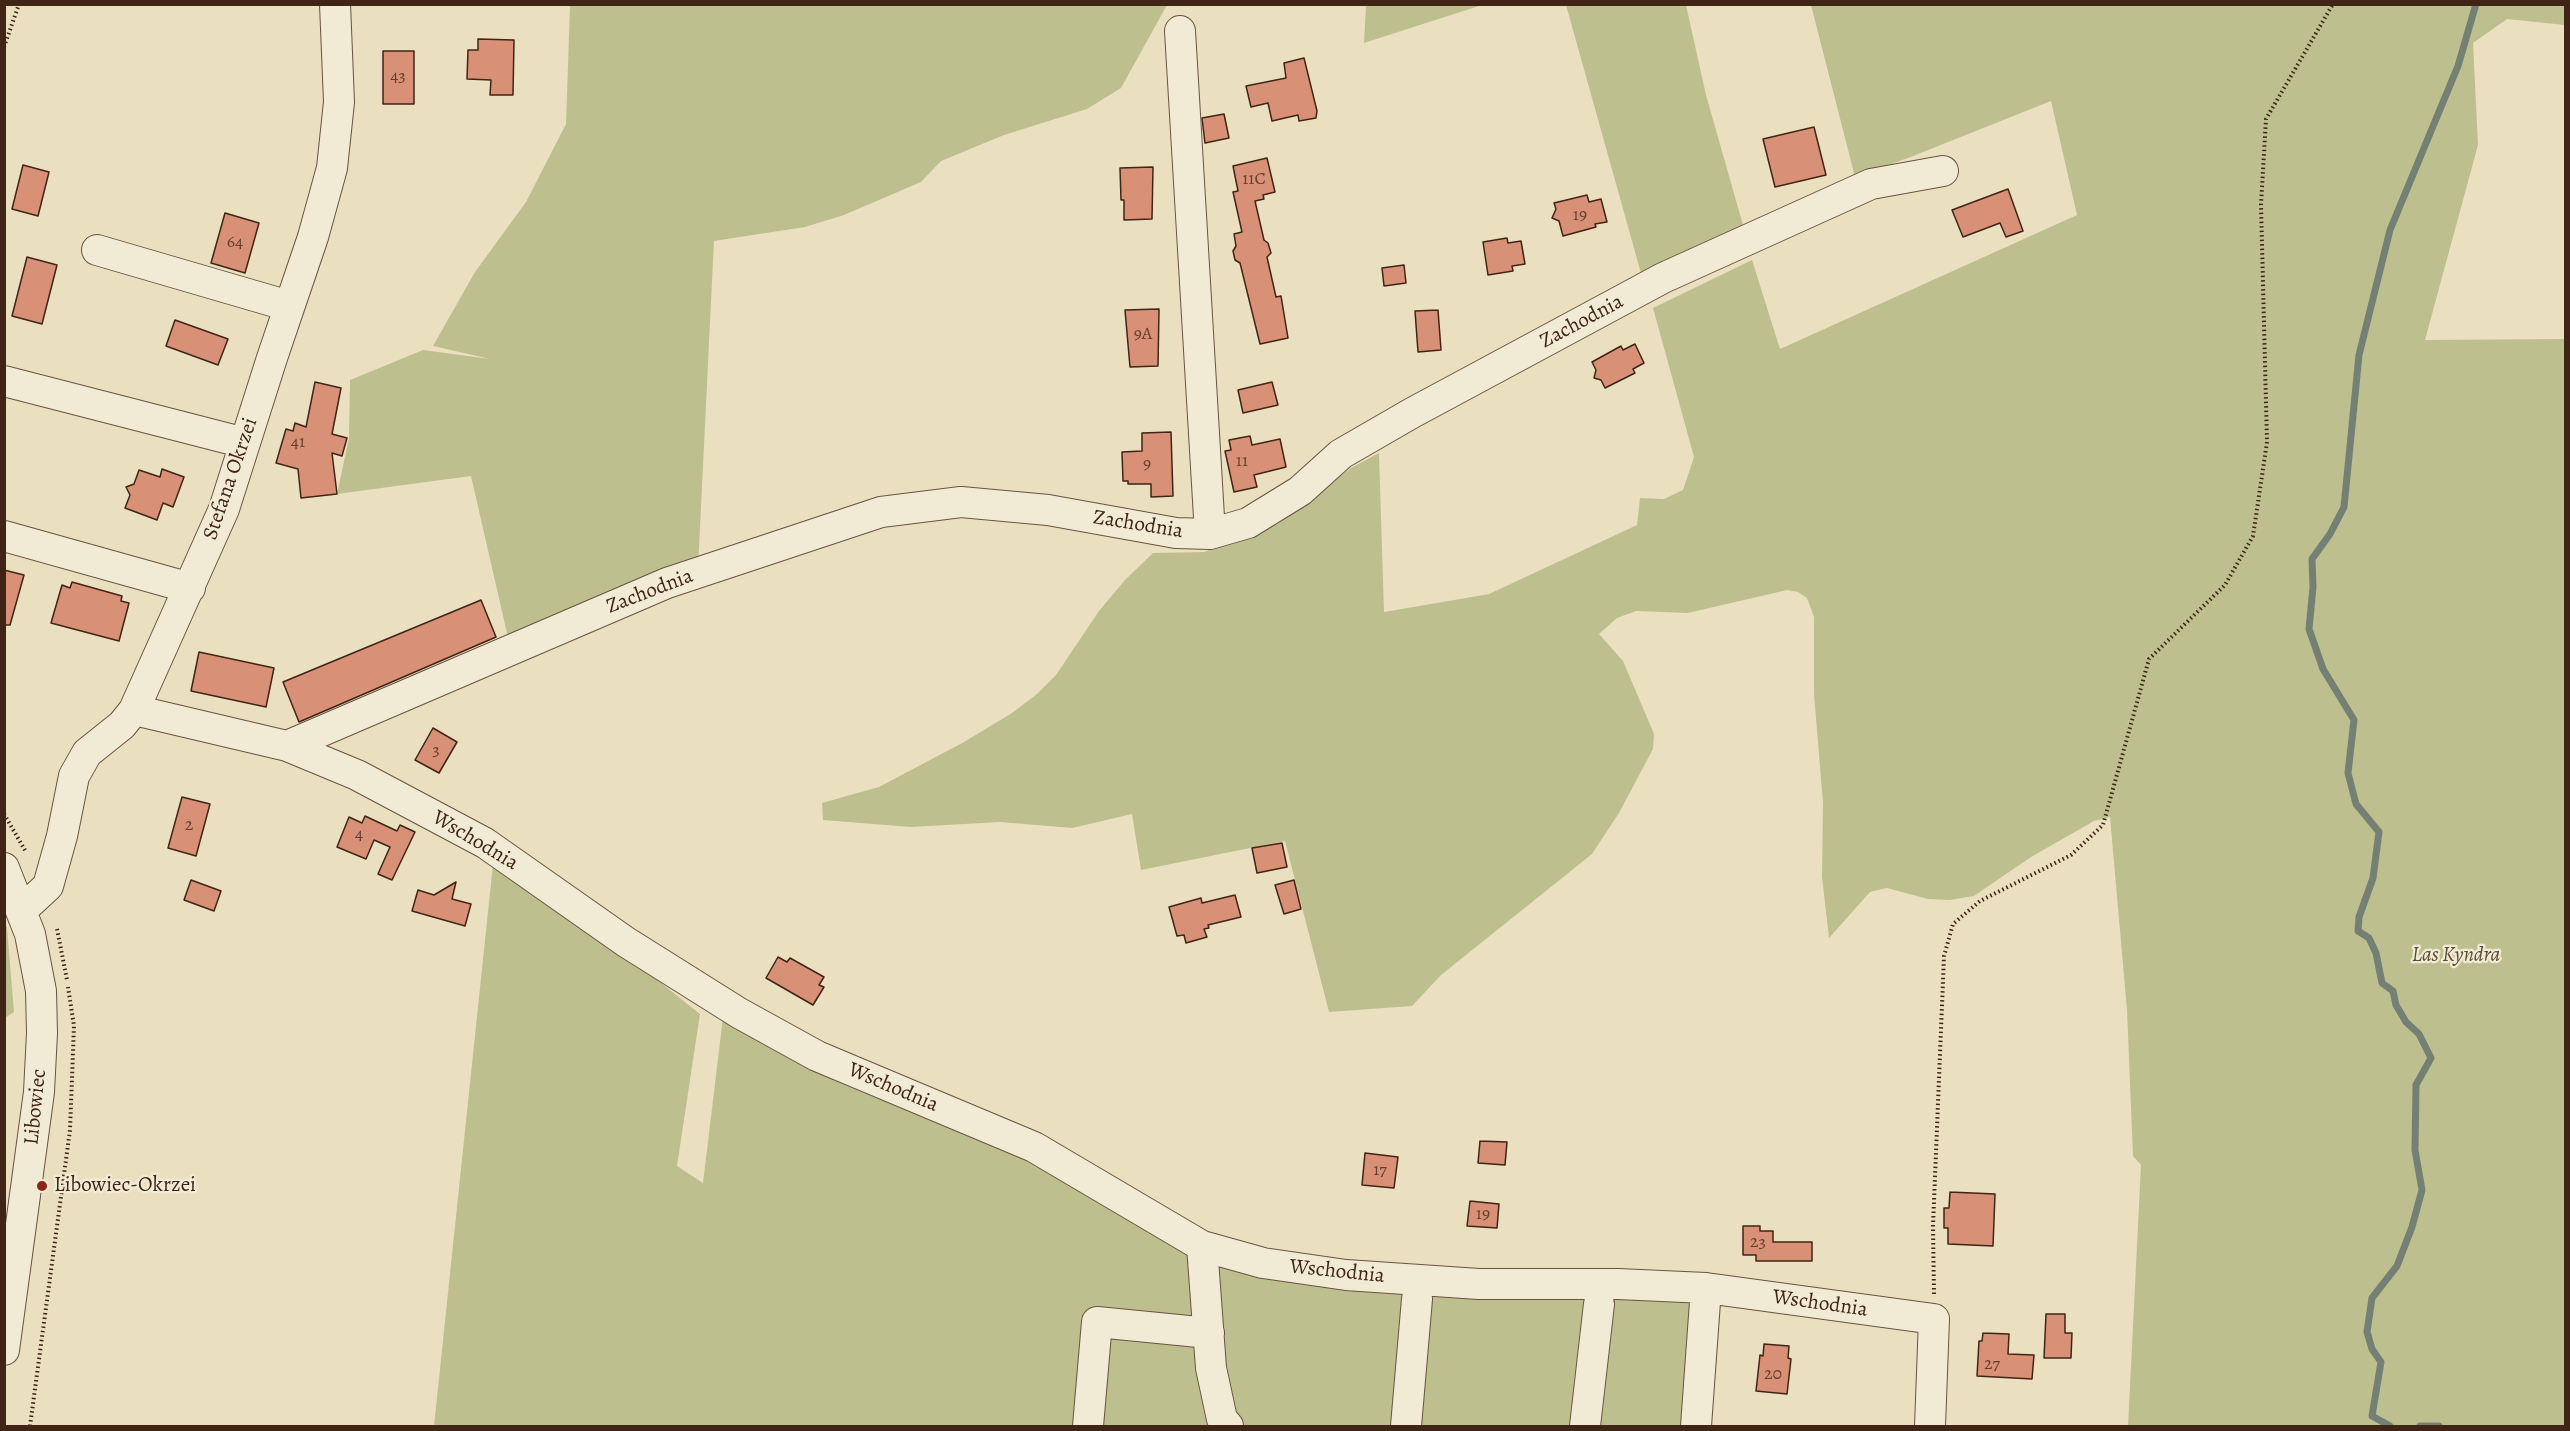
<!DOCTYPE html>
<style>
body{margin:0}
#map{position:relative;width:2570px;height:1431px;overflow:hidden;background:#eae0c0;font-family:Alegreya,serif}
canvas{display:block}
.frame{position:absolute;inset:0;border:6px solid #402415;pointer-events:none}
</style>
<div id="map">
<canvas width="2570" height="1431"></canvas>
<div class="frame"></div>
</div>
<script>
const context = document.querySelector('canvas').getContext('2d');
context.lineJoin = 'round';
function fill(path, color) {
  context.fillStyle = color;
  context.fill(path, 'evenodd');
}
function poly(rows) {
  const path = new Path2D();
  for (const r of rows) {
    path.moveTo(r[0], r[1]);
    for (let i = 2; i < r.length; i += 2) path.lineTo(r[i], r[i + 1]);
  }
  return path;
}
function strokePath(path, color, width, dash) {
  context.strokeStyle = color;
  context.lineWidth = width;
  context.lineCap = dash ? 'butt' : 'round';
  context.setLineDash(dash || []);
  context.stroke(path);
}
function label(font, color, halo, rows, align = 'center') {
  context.font = font + ' Alegreya,serif';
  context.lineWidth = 4.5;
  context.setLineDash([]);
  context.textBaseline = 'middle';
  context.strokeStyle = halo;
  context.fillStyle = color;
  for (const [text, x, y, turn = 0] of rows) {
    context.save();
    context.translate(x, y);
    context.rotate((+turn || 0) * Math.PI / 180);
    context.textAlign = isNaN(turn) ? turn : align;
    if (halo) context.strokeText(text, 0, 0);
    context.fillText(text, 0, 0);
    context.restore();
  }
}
const green = poly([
 [570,5,1167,5,1121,88,1087,109,1004,135,941,161,921,182,844,215,805,227,714,241,698,568,509,642,471,476,337,494,349,438,350,380,423,350,490,359,433,346,475,272,526,202,566,124],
 [1366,5,1366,4,1482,5,1364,43],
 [1566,5,1686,5,1706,95,1745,232,1644,284],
 [1811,5,2565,5,2565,25,2507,19,2473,43,2478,145,2425,340,2565,339,2565,1426,2128,1426,2141,1165,2133,1156,2127,1010,2110,817,2094,821,2031,857,1974,896,1950,900,1928,899,1887,888,1870,892,1829,938,1822,877,1823,803,1814,694,1814,617,1807,598,1798,592,1787,590,1688,613,1636,611,1617,618,1599,634,1623,661,1654,734,1653,749,1619,813,1592,854,1441,975,1412,1006,1329,1012,1285,841,1141,870,1132,814,1072,828,1000,822,911,827,823,820,822,803,879,787,964,742,1012,713,1037,694,1056,675,1099,611,1125,580,1153,553,1204,552,1278,524,1351,468,1379,453,1384,612,1489,594,1637,525,1640,498,1664,499,1683,490,1694,457,1653,308,1752,260,1780,349,2077,215,2051,101,1908,158,1855,177],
 [493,864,607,940,700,1014,677,1166,703,1183,723,1017,840,1083,1026,1160,1224,1258,1715,1295,1701,1426,434,1426],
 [4,921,7,928,14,1012,5,1018]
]);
const stream = poly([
 [2390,1426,2372,1416,2381,1362,2372,1349,2367,1332,2372,1298,2397,1266,2412,1227,2422,1190,2415,1150,2416,1085,2431,1058,2419,1034,2406,1022,2396,1005,2393,991,2382,983,2376,953,2369,938,2358,931,2359,917,2373,878,2379,832,2356,804,2348,773,2354,720,2323,669,2309,629,2313,587,2312,559,2330,534,2344,507,2359,355,2390,230,2458,66,2476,4],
 [2420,1426,2439,1426]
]);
const building = poly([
 [478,39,514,40,513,95,490,95,491,80,467,79,468,50,478,50,478,39],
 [383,51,414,51,414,104,383,104,383,51],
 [1304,58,1317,111,1316,118,1299,121,1298,115,1272,121,1268,103,1251,107,1246,86,1286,78,1284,63,1304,58],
 [1224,114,1229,138,1205,143,1202,118,1224,114],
 [1814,127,1826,175,1775,187,1763,139,1814,127],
 [1267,158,1275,192,1263,195,1264,199,1255,201,1264,240,1268,243,1271,253,1267,257,1276,297,1281,296,1288,338,1260,344,1240,263,1235,260,1233,251,1236,246,1234,234,1242,232,1233,192,1238,191,1233,166,1267,158],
 [23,165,49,172,38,216,12,209,23,165],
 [1153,167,1152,219,1124,220,1124,200,1121,200,1120,168,1153,167],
 [2008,189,2023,231,2006,237,2000,223,1963,237,1952,210,2008,189],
 [1587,195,1589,202,1601,199,1607,222,1595,224,1596,227,1563,236,1559,221,1552,218,1556,209,1554,203,1587,195],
 [225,213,259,223,245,273,211,263,225,213],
 [1507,238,1508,243,1521,241,1525,264,1512,266,1513,271,1488,275,1483,242,1507,238],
 [27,257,57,265,42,324,12,316,27,257],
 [1404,265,1406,283,1384,286,1382,268,1404,265],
 [1159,309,1158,366,1130,367,1125,310,1159,309],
 [1438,310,1441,350,1418,352,1415,311,1438,310],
 [175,320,228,339,218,365,166,346,175,320],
 [1635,344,1644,363,1633,369,1635,373,1605,388,1601,380,1594,378,1596,370,1592,362,1621,346,1623,350,1635,344],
 [315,382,341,388,332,434,347,438,342,456,332,453,337,494,301,498,298,469,276,463,286,429,293,431,295,423,306,427,315,382],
 [1272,382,1278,405,1243,413,1238,390,1272,382],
 [1171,432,1173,496,1151,497,1151,484,1128,484,1128,481,1123,481,1122,452,1142,451,1142,433,1171,432],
 [1250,436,1252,445,1280,439,1286,467,1254,475,1257,487,1234,492,1225,451,1231,450,1229,440,1250,436],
 [162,469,184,477,173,507,163,503,157,520,125,508,130,495,126,487,134,484,139,470,160,477,162,469],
 [4,570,24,575,10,625,4,625,4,570],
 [72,582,122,596,121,601,129,603,119,641,51,623,62,585,70,588,72,582],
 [481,600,496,637,299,722,283,682,481,600],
 [199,652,274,668,266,707,191,691,199,652],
 [433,728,457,742,439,773,415,760,433,728],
 [182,797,210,804,196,856,168,848,182,797],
 [365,816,397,831,400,825,415,832,392,880,378,874,390,847,374,840,366,859,337,847,349,817,362,823,365,816],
 [1282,843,1287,867,1257,873,1252,848,1282,843],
 [191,880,221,891,214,911,184,900,191,880],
 [1294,880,1301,909,1284,914,1275,885,1294,880],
 [456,882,452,899,471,904,465,926,412,911,418,890,434,895,456,882],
 [1235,895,1241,917,1208,925,1209,928,1204,929,1207,937,1186,943,1184,935,1177,936,1169,907,1201,898,1202,903,1235,895],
 [778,957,787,962,790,958,824,977,819,985,824,987,813,1005,766,978,778,957],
 [1480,1141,1507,1142,1505,1165,1478,1163,1480,1141],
 [1365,1153,1398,1157,1394,1188,1362,1185,1365,1153],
 [1950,1192,1995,1194,1993,1246,1948,1244,1948,1228,1944,1228,1944,1208,1949,1208,1950,1192],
 [1470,1201,1499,1204,1497,1228,1467,1226,1470,1201],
 [1743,1226,1760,1226,1760,1231,1773,1231,1773,1242,1812,1242,1812,1261,1756,1261,1756,1255,1743,1255,1743,1226],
 [2046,1314,2065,1314,2065,1333,2072,1333,2071,1358,2044,1358,2046,1314],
 [1983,1333,2009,1334,2008,1354,2034,1355,2032,1379,1977,1376,1979,1341,1982,1341,1983,1333],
 [1764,1344,1789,1346,1788,1358,1791,1359,1787,1394,1756,1391,1760,1355,1763,1356,1764,1344]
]);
const path = poly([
 [4,47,19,4],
 [4,814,26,852],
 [57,929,67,980],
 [1934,1294,1933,1226,1944,956,1953,924,1980,901,2071,855,2103,825,2149,659,2225,585,2253,536,2267,442,2261,205,2266,119,2333,4],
 [30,1426,70,1130,74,1026,68,987]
]);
const minor = poly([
 [1180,31,1210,534],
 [97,250,289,306],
 [4,381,245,443],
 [4,536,190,588],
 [134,710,287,746,357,775,485,843,626,942,739,1013,817,1056,1034,1147,1202,1246,1263,1263,1346,1275,1479,1284,1618,1284,1706,1288,1934,1319,1930,1426],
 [287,746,667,583,881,512,961,502,1048,510,1176,533,1210,534,1248,523,1300,491,1341,454,1412,413,1663,278,1871,184,1943,171],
 [4,868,30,934,41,991,42,1033,39,1092,4,1350],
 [22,910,48,886,62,836,74,776,87,753,122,725,134,710,224,509,272,358,313,237,332,168,339,102,335,4],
 [1202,1246,1211,1368,1222,1419,1228,1426],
 [1088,1426,1097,1322,1209,1333],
 [1406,1426,1417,1299],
 [1585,1426,1599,1304],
 [1696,1426,1706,1288]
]);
const markers = [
 [42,1186,6,"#8f2418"]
];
const numberNames = [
 ["43",398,77],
 ["11C",1254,180],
 ["19",1580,216],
 ["64",235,243],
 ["9A",1143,335],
 ["41",298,443],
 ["11",1242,462],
 ["9",1147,465],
 ["3",436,751],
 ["2",189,826],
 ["4",359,835],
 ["17",1380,1171],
 ["19",1483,1215],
 ["23",1758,1243],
 ["27",1992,1365],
 ["20",1773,1375]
];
const streetNames = [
 ["Zachodnia",1582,322,-28],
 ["Stefana Okrzei",231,479,-71],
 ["Zachodnia",1138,525,9],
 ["Zachodnia",650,592,-21],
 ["Wschodnia",475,841,31],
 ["Wschodnia",893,1088,23],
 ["Libowiec",36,1107,-84],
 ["Wschodnia",1337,1272,6],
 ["Wschodnia",1820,1304,8]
];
const parkNames = [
 ["Las Kyndra",2456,956]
];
const poiNames = [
 ["Libowiec-Okrzei",54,1186]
];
fill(green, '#bdc08e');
strokePath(stream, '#758074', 7);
fill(building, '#d89176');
strokePath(building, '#402415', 1.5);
strokePath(minor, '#6a5340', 32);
strokePath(path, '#402415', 4, [1.5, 3]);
strokePath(minor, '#f1ebd6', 30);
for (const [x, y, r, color] of markers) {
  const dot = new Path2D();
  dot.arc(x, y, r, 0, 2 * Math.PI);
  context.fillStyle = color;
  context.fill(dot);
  strokePath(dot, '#f1ebd6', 2);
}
label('18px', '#663f2d', null, numberNames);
label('21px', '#402415', '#f1ebd6', streetNames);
label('italic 21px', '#5f4b33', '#f1ebd6', parkNames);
label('21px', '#402415', '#f1ebd6', poiNames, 'left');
</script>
